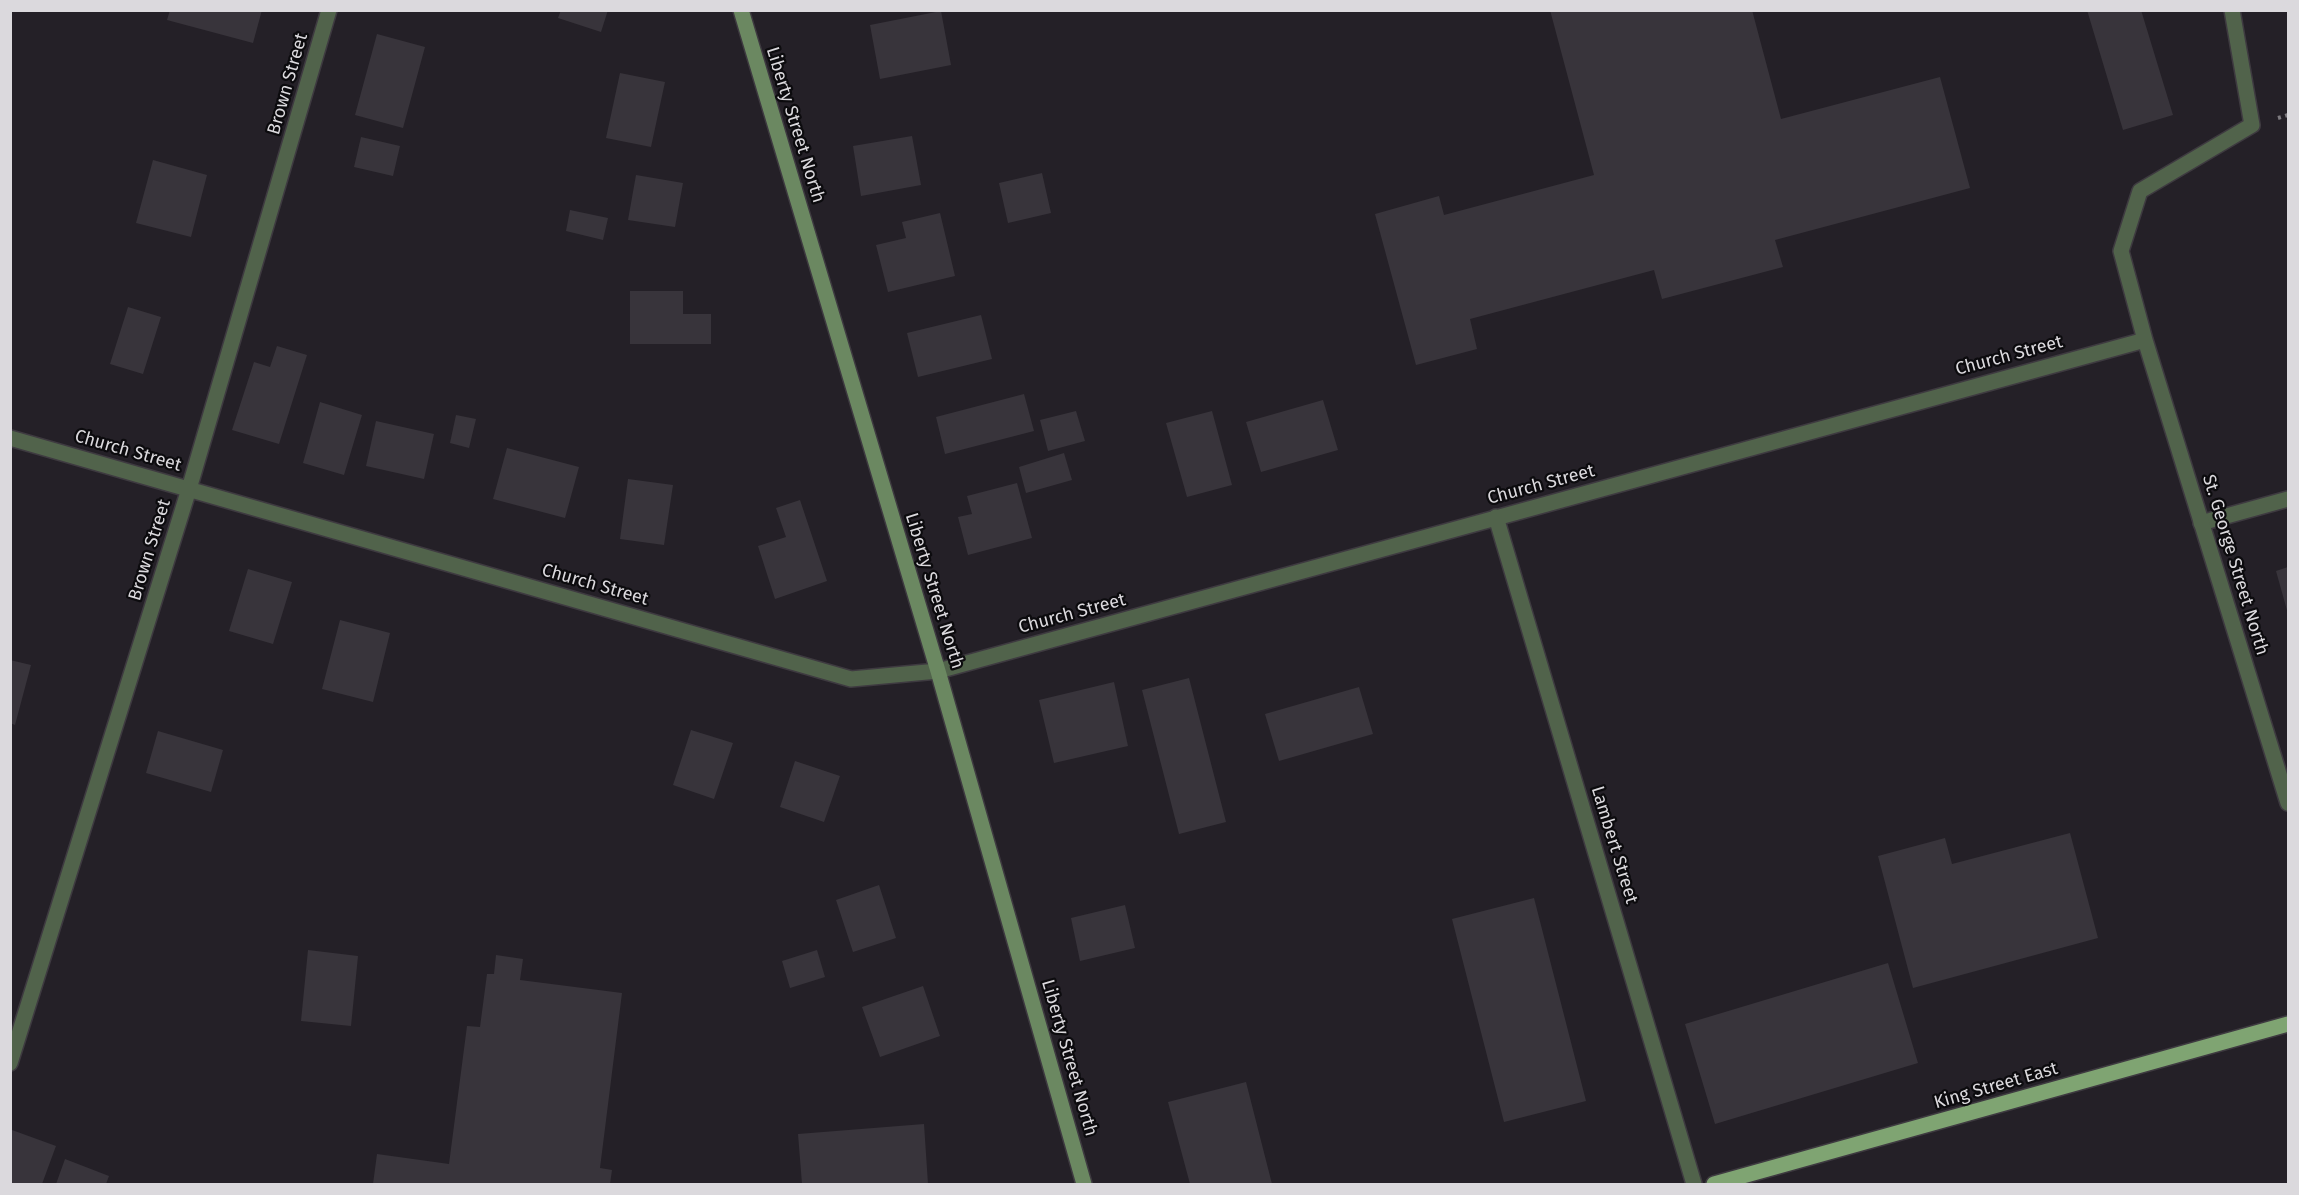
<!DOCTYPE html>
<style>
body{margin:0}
#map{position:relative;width:2299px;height:1195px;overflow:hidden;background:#242027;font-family:"Fira Sans",sans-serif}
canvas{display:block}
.frame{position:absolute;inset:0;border:12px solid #dbd9dd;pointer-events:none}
</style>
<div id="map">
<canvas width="2299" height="1195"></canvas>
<div class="frame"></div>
</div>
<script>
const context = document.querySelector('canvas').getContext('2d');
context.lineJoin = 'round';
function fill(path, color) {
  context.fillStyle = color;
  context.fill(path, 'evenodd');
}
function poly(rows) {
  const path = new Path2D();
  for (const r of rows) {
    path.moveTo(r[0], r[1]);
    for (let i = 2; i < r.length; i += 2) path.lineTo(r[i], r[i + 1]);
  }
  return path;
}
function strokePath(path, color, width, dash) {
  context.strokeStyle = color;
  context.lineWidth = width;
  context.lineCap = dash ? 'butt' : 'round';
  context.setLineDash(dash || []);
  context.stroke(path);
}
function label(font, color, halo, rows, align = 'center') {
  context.font = font + ' "Fira Sans",sans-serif';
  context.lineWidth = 4.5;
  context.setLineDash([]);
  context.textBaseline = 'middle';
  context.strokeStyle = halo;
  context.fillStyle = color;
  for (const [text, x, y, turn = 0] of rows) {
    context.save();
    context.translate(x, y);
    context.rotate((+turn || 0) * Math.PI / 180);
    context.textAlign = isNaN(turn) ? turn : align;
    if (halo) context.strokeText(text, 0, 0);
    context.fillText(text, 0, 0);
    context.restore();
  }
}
const building = poly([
 [170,10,262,10,253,43,167,20],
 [561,10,608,10,601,32,558,18],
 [1550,10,1752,10,1781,119,1940,77,1970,188,1775,240,1783,267,1662,299,1654,270,1470,319,1477,349,1416,365,1375,214,1439,196,1444,215,1594,175],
 [2087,10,2141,10,2173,115,2123,130],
 [941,11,951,65,880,79,870,25],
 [377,34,425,47,403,128,355,115],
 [620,73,665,82,651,147,606,138],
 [912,136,921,185,861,196,853,146],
 [361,137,400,146,393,176,354,167],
 [153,160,207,175,191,237,136,223],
 [1042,173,1051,213,1008,223,999,183],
 [636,175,683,183,675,227,628,220],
 [570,210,608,218,603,240,566,231],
 [940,213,955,276,888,292,876,245,906,238,902,222],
 [630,291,683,291,683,314,711,314,711,344,630,344],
 [128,307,161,317,143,374,110,364],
 [981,315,992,359,918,377,907,333],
 [277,346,307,355,279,444,232,430,254,362,270,367],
 [1024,394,1034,431,945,454,936,417],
 [1323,400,1338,450,1261,472,1246,422],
 [320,402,362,415,344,475,303,463],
 [1076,411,1085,441,1048,451,1040,420],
 [1212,411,1232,485,1187,497,1166,423],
 [456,415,476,419,469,448,450,443],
 [376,421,434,434,424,479,366,466],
 [507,448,579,467,565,518,493,499],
 [1064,453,1072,480,1026,493,1019,467],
 [628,479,673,485,664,545,620,539],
 [1017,483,1032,538,968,555,958,517,972,514,967,496],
 [800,500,827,581,775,599,758,546,786,537,776,508],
 [2288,567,2288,614,2276,571],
 [248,569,292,582,273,644,229,631],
 [340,620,390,633,373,702,322,689],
 [10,660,31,665,15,725,10,723],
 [1189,678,1226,822,1179,834,1142,690],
 [1114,682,1128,746,1054,763,1039,700],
 [1359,687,1373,734,1279,761,1265,714],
 [691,730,733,743,714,799,673,785],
 [158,731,223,750,211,792,146,773],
 [795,761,840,776,824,822,780,807],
 [2070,833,2098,938,1913,988,1878,856,1945,838,1952,864],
 [879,885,896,938,853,952,836,900],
 [1534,898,1586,1101,1504,1122,1452,919],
 [1125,905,1135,948,1080,961,1071,918],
 [308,950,358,956,351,1026,301,1021],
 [817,950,825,977,790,988,782,961],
 [496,955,523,959,520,980,622,993,600,1168,612,1170,610,1184,373,1184,377,1154,449,1164,467,1026,480,1027,487,974,494,974],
 [1888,963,1918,1063,1715,1124,1685,1024],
 [923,986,940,1036,880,1057,862,1007],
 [1246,1082,1272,1184,1190,1184,1168,1102],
 [924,1124,928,1184,802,1184,798,1134],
 [12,1130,56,1146,42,1184,10,1184],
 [65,1159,109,1176,106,1184,56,1184]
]);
const path = poly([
 [2278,118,2288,115]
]);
const service = poly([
 [2201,523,2288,499]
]);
const minor = poly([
 [2232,10,2252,125,2140,191,2121,251,2145,340,2288,803],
 [10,438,851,679,938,671,2145,340],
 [1496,517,1694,1184],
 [10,1063,189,489,329,10]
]);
const secondary = poly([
 [741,10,938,671,1084,1184]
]);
const primary = poly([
 [1714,1184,2288,1024]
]);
const streetNames = [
 ["Brown Street",288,84,-74],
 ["Liberty Street North",795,125,73],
 ["Church Street",2009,356,-15],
 ["Church Street",128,451,16],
 ["Church Street",1541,485,-15],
 ["Brown Street",150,550,-73],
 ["St. George Street North",2235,565,73],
 ["Church Street",595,585,16],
 ["Liberty Street North",934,591,73],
 ["Church Street",1072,614,-15],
 ["Lambert Street",1614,845,73],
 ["Liberty Street North",1069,1058,74],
 ["King Street East",1996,1086,-16]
];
fill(building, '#38343b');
strokePath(service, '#3e3a40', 18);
strokePath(minor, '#3e3a40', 18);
strokePath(secondary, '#3e3a40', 18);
strokePath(primary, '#3e3a40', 18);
strokePath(path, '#7d7a7f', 4, [3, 4.5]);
strokePath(service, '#51634b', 15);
strokePath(minor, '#51634b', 15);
strokePath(secondary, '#6b8861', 15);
strokePath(primary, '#7fa472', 15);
label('18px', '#dbd9dd', '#0c0b0e', streetNames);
</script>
